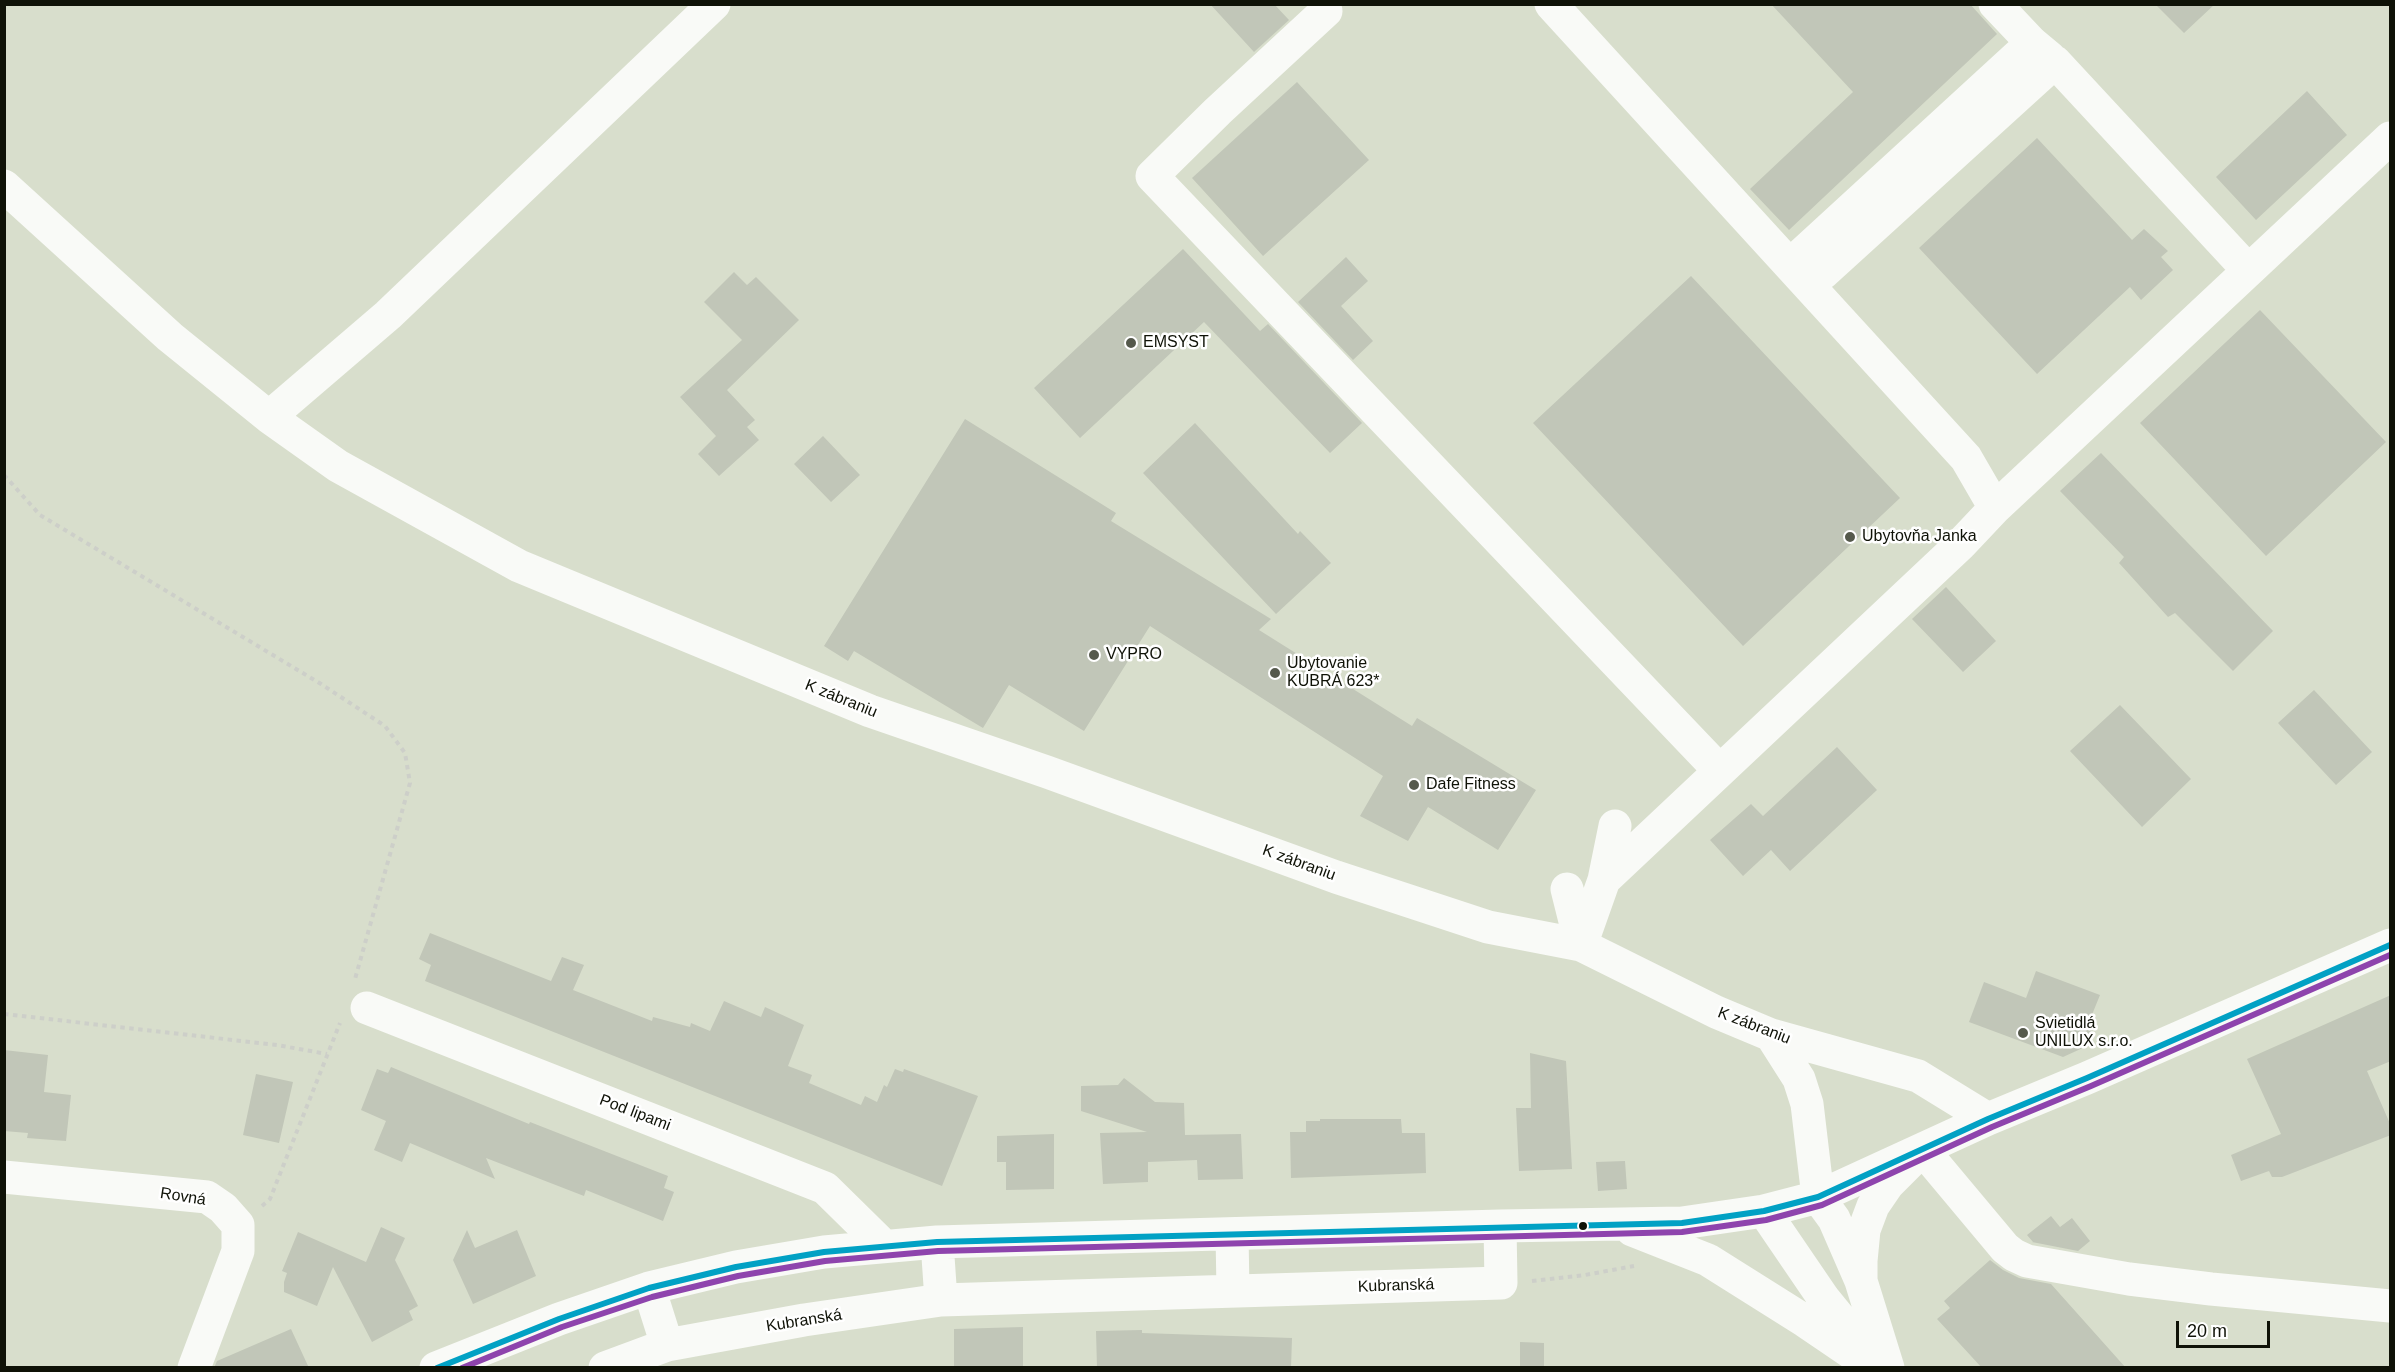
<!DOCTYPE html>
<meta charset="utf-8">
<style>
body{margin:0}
#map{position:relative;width:2395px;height:1372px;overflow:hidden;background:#d8decc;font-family:Arial,sans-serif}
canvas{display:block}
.frame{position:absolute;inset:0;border:6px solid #0f1207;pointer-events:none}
.scale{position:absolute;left:2176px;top:1321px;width:94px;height:27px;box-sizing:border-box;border:3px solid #0f1207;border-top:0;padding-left:8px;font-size:18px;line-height:21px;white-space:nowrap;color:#0f1207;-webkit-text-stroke:4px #fff;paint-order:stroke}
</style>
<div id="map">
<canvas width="2395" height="1372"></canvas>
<div class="frame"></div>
<div class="scale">20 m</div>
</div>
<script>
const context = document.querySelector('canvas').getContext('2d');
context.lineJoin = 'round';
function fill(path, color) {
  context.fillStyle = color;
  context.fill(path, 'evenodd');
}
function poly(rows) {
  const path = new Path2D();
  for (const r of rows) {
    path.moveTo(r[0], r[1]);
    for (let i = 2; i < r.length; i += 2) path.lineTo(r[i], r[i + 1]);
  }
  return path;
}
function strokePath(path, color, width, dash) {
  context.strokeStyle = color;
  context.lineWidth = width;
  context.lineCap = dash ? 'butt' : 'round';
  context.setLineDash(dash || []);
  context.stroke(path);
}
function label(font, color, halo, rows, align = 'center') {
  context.font = font + ' Arial,sans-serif';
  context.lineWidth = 5;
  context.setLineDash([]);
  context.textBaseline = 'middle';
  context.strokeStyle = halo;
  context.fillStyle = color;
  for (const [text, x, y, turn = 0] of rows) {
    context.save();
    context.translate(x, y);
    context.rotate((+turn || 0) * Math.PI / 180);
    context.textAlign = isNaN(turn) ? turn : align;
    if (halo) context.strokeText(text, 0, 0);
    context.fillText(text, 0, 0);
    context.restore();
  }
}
const building = poly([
 [1210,4,1274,4,1289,20,1254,52],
 [1771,4,1970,4,1997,34,1789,230,1750,189,1853,92],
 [2155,4,2215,4,2184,33],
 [1297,82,1369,160,1263,256,1192,178],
 [2307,91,2347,135,2256,220,2216,177],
 [2037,138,2132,240,2144,229,2168,251,2161,257,2173,270,2141,300,2130,287,2037,374,1919,248],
 [1183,249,1260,331,1268,324,1362,423,1330,453,1204,322,1080,438,1034,388],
 [1346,257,1368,281,1341,306,1373,341,1353,360,1298,302],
 [734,272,747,285,756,277,799,320,727,390,755,420,747,427,759,440,719,476,698,454,716,436,680,397,742,340,704,302],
 [1691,276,1900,498,1743,646,1533,423],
 [2260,310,2386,442,2266,556,2140,423],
 [965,419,1116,513,1111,521,1271,619,1259,630,1412,726,1417,718,1536,790,1498,850,1428,807,1408,841,1360,816,1383,776,1150,626,1084,731,1009,685,983,728,854,651,848,661,824,646],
 [1195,423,1298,534,1300,531,1331,563,1276,614,1143,473],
 [823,436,860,475,831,502,794,464],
 [2101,453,2273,631,2233,671,2175,613,2168,617,2119,563,2124,557,2060,491],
 [1946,587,1996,641,1963,672,1912,619],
 [2314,690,2372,752,2336,785,2278,723],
 [2120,705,2191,779,2142,827,2070,751],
 [1837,747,1877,790,1790,871,1771,850,1743,876,1710,840,1751,804,1763,816],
 [430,933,551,981,562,957,584,965,573,990,652,1021,653,1017,690,1027,691,1023,710,1031,724,1001,761,1017,765,1007,804,1025,788,1066,812,1075,809,1083,861,1105,865,1096,877,1102,884,1085,887,1087,895,1069,903,1072,904,1069,978,1096,942,1186,425,981,431,965,419,959],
 [2036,971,2100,995,2089,1022,2094,1024,2085,1047,2063,1057,1969,1022,1984,982,2026,998],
 [2391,995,2391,1061,2367,1071,2391,1126,2391,1135,2282,1177,2272,1177,2269,1171,2241,1181,2231,1155,2281,1134,2247,1059],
 [4,1050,48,1055,44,1092,71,1095,66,1141,27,1138,28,1133,4,1131],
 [1530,1053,1566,1061,1572,1169,1519,1171,1516,1108,1531,1108],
 [391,1067,529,1124,530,1122,668,1176,664,1188,674,1192,663,1221,586,1190,584,1196,486,1158,495,1179,410,1143,402,1162,374,1150,386,1121,361,1110,377,1069,388,1073],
 [256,1074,293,1082,279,1143,243,1135],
 [1124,1078,1155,1102,1184,1103,1185,1135,1241,1134,1243,1179,1198,1180,1197,1160,1148,1162,1148,1182,1103,1184,1100,1133,1147,1132,1081,1111,1081,1086,1118,1085],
 [1320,1119,1401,1119,1402,1133,1425,1133,1426,1173,1291,1178,1290,1132,1306,1132,1306,1121,1320,1121],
 [1054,1134,1054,1189,1006,1190,1006,1162,997,1162,997,1136],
 [1625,1161,1627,1189,1598,1191,1596,1162],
 [2051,1216,2060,1227,2072,1218,2090,1241,2078,1251,2032,1242,2033,1242,2027,1235],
 [381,1227,405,1238,395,1260,418,1306,409,1311,413,1320,372,1342,333,1267,317,1306,284,1292,284,1282,287,1273,282,1271,298,1232,366,1262],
 [467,1230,475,1248,517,1230,536,1276,473,1304,453,1260],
 [1990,1260,2003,1270,2019,1278,2051,1284,2126,1368,1982,1368,1937,1319,1950,1308,1944,1301],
 [1023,1327,1023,1368,954,1368,954,1329],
 [291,1329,309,1368,214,1368,217,1361],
 [1142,1330,1142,1333,1292,1338,1291,1368,1097,1368,1096,1331],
 [1520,1342,1544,1343,1544,1368,1520,1368]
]);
const path = poly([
 [4,475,40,515,321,684,385,726,405,753,410,783,355,979],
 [4,1014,277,1045,327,1054],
 [262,1206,270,1199,340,1023],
 [1532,1281,1585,1275,1634,1266]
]);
const minor = poly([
 [1551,4,1966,458,1995,508],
 [1995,4,2032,43,2050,58],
 [1326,11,1218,111,1152,176,1719,770],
 [4,186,170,337,269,417,338,466,519,566,870,711,1047,772,1336,877,1488,927,1581,945,1716,1012,1771,1035,1918,1076,1988,1119],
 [1790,265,2032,43],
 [1823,273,2055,62,2248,270],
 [269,417,388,315,714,4],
 [1604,880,1615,826],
 [1567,889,1581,945],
 [1581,945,1604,880,1961,544,1995,508,2390,138],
 [367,1008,825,1188,884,1246],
 [1771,1035,1799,1079,1807,1104,1818,1197,1834,1219,1861,1281],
 [1923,1150,2005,1248,2014,1255,2027,1261,2129,1279,2211,1289,2390,1306],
 [4,1177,207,1197,223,1208,238,1225,238,1251,194,1368],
 [1764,1211,1824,1299,1864,1348],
 [1632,1230,1708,1260,1805,1321,1874,1368],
 [1232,1234,1233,1291],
 [937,1242,941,1300],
 [649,1288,667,1345],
 [436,1368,559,1319,649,1288,736,1267,824,1252,937,1242,1500,1226,1682,1223,1764,1211,1818,1197,1988,1119,2087,1078,2390,945],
 [605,1368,667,1345,804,1320,941,1300,1501,1283,1500,1226],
 [1888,1368,1861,1281,1861,1261,1864,1230,1873,1206,1888,1184,1911,1161]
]);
const bus1 = poly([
 [437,1368,559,1319,649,1288,736,1267,824,1252,937,1242,1682,1223,1764,1211,1818,1197,1988,1119,2087,1078,2390,945]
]);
const bus2 = poly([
 [462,1368,562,1327,652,1297,738,1276,825,1261,938,1251,1682,1232,1766,1220,1822,1205,1992,1127,2091,1086,2390,955]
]);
const markers = [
 [1131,343,6,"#55594c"],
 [1850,537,6,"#55594c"],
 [1094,655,6,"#55594c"],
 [1275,673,6,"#55594c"],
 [1414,785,6,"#55594c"],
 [2023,1033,6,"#55594c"],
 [1583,1226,5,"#0f1207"]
];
const poiNames = [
 ["EMSYST",1143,343],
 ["Ubytovňa Janka",1862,537],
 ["VYPRO",1106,655],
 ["Ubytovanie",1287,664],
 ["KUBRÁ 623*",1287,682],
 ["Dafe Fitness",1426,785],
 ["Svietidlá",2035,1024],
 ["UNILUX s.r.o.",2035,1042]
];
const streetNames = [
 ["K zábraniu",841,699,22],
 ["K zábraniu",1299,863,20],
 ["K zábraniu",1754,1026,21],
 ["Pod lipami",635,1113,21],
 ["Rovná",183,1197,9],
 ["Kubranská",1396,1286,-2],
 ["Kubranská",804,1321,-9]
];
fill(building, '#c1c6b8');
strokePath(path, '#cdcfc9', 4, [4.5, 4.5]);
strokePath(minor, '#f9faf7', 33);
strokePath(bus1, '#01a1c4', 6);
strokePath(bus2, '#8e44ad', 6);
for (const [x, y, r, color] of markers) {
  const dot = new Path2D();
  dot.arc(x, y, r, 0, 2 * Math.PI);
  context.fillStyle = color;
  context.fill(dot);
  strokePath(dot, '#fff', 2);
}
label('16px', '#0f1207', '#fff', poiNames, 'left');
label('16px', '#0f1207', '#fff', streetNames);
</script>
